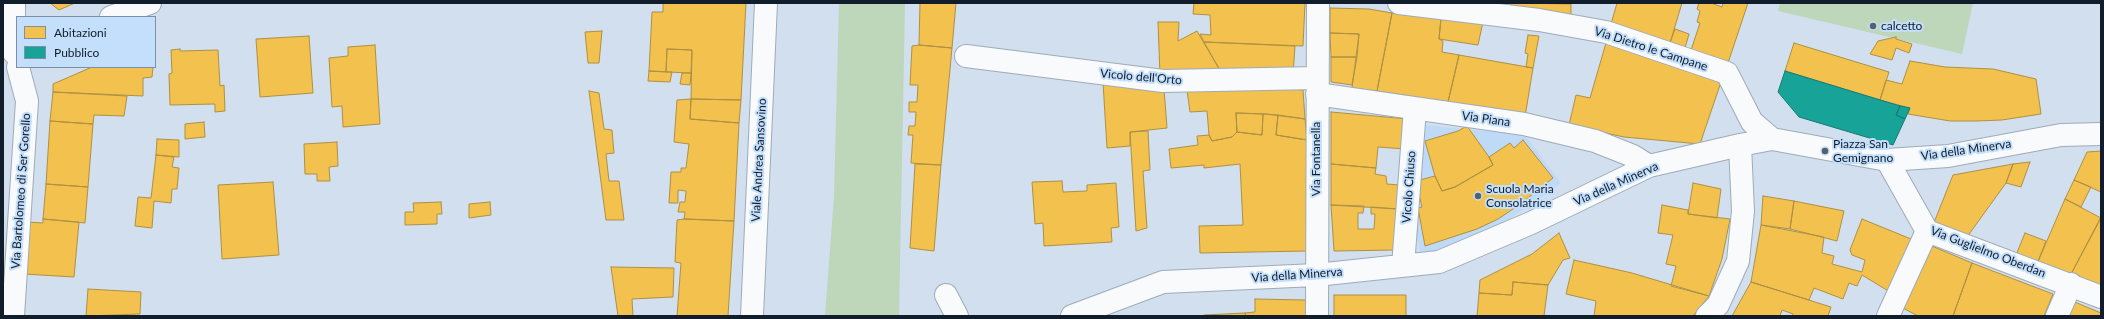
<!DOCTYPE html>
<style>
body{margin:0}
#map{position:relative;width:2104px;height:319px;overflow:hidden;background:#d1dfee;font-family:Lato,sans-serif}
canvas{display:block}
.frame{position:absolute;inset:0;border:4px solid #111d2a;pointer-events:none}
.legend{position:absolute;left:16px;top:16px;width:140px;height:52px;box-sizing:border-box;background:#c4dffb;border:1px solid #7c91a7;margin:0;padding:5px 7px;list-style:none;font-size:12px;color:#111d2a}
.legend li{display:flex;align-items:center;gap:8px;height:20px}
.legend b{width:20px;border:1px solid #7c91a7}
</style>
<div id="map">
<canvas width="2104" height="319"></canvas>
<div class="frame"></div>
<ul class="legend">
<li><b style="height:11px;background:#f2c14e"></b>Abitazioni</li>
<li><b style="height:11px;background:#17a398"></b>Pubblico</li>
</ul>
</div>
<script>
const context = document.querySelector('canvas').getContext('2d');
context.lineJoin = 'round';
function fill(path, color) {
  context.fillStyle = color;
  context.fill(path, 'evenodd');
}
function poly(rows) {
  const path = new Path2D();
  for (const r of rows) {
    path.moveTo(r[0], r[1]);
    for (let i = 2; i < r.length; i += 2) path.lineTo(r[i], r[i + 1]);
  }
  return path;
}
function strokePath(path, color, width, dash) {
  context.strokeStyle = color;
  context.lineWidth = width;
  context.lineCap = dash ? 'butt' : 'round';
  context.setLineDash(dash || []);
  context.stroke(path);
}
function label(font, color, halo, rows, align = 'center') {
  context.font = font + ' Lato,sans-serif';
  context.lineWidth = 4;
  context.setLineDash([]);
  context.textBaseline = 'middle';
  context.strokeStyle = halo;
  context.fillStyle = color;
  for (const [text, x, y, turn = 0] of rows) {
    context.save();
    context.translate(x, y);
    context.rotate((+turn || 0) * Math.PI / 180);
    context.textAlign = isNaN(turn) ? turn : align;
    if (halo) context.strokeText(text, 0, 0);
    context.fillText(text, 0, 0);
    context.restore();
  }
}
const built = poly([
 [1423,125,1525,135,1561,183,1489,233,1433,251,1420,252,1412,209]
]);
const green = poly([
 [839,3,905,3,899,316,825,316,834,196],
 [1780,3,1973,3,1962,54,1778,11]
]);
const homes = poly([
 [50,3,75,3,59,10,50,3],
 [663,3,746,3,741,100,691,99,692,50,667,49,666,72,649,71,652,12,663,12,663,3],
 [920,3,956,3,952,48,919,45,920,3],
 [1194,3,1305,3,1303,46,1204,42,1200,34,1211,35,1210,15,1193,14,1194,3],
 [1512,3,1571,4,1571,15,1511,8,1512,3],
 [1617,3,1682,3,1670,43,1611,24,1617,3],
 [1699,3,1711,3,1722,7,1723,3,1748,3,1728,63,1691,50,1700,23,1697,22,1700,11,1697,9,1699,3],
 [1330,8,1369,9,1392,13,1377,91,1352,88,1359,34,1330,33,1330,8],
 [1392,13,1441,18,1439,39,1443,41,1442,52,1459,55,1448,102,1377,91,1392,13],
 [1441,18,1483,22,1478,45,1439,39,1441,18],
 [1158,22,1179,22,1178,41,1197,31,1221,72,1160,75,1158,22],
 [1675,29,1689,34,1685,48,1670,43,1675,29],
 [602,31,599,63,588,63,585,32,602,31],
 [1330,33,1359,34,1357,57,1331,57,1330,33],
 [1528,35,1539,36,1533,68,1526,67,1528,54,1525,53,1528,35],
 [309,36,313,93,260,97,256,39,309,36],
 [1896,37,1896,39,1912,44,1909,53,1896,48,1892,60,1870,54,1878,41,1896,37],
 [1204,42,1295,46,1293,75,1221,72,1204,42],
 [1606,43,1721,82,1700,144,1624,137,1569,125,1576,95,1590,98,1606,43],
 [1794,43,1889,72,1880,100,1785,71,1794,43],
 [375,45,380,124,343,127,342,106,332,107,329,58,348,56,348,47,375,45],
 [919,45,952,48,941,165,911,163,913,135,908,135,909,126,915,126,916,112,909,112,909,102,917,102,918,85,910,85,912,46,919,45],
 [180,49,180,51,218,50,220,86,224,85,225,111,215,112,215,104,170,105,169,74,172,73,171,50,180,49],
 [667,49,692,50,691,73,666,72,667,49],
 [1459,55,1533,68,1525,117,1448,102,1459,55],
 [1331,57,1357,57,1352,85,1331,82,1331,57],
 [1910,61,1945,67,1993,69,2036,79,2041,114,2002,120,1977,121,1950,121,1908,114,1910,108,1880,100,1886,80,1902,84,1910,61],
 [92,67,153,67,152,77,143,78,143,96,53,92,53,84,92,67],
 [649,71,672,72,670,82,648,81,649,71],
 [682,73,691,73,690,85,680,84,682,73],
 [1103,82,1164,89,1167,128,1130,132,1130,146,1107,148,1103,82],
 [1231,85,1303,90,1305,119,1266,114,1236,113,1237,132,1232,137,1212,141,1209,135,1207,111,1190,112,1187,90,1231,85],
 [589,91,599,93,604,129,612,130,614,153,606,154,609,181,619,181,624,220,606,220,589,91],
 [53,92,127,96,124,116,94,115,93,124,50,121,53,92],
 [691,99,741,100,739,123,690,119,691,99],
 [691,99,690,119,739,123,734,221,684,219,685,212,678,212,680,202,685,202,686,191,678,190,678,203,669,203,671,172,681,172,681,168,686,168,689,144,674,142,677,100,691,99],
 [1331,112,1408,119,1405,149,1378,147,1376,168,1331,164,1331,112],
 [1236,113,1263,114,1262,135,1237,132,1236,113],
 [1263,114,1278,115,1276,135,1307,140,1308,251,1200,253,1199,226,1243,225,1240,164,1204,168,1204,165,1171,168,1169,149,1198,145,1197,136,1209,135,1212,141,1232,137,1237,132,1262,135,1263,114],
 [1278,115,1305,119,1307,140,1276,135,1278,115],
 [50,121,93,124,88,187,46,184,50,121],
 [204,122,205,137,185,139,185,124,204,122],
 [1467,126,1489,157,1493,165,1455,187,1442,191,1435,176,1425,141,1458,131,1467,126],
 [1148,131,1150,170,1143,171,1147,228,1136,231,1130,132,1148,131],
 [157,139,179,140,179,157,156,155,157,139],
 [1523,140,1553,178,1519,205,1498,219,1477,229,1425,246,1418,208,1422,207,1416,181,1435,176,1442,191,1455,187,1493,165,1489,157,1510,143,1514,148,1523,140],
 [337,142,338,166,329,167,330,181,317,181,317,174,305,174,304,144,337,142],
 [2101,151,2101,192,2074,180,2087,152,2101,151],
 [156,155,174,157,172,167,179,168,177,189,172,189,171,203,154,201,152,228,135,226,138,197,151,198,156,155],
 [2030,162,2021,187,2006,183,2013,164,2030,162],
 [915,164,941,165,934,251,910,248,915,164],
 [1331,164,1376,168,1375,174,1386,176,1387,184,1399,185,1398,209,1331,205,1331,164],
 [2013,164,2006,183,1967,237,1933,225,1953,175,2013,164],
 [2074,180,2091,187,2081,207,2065,199,2074,180],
 [1062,181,1063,192,1087,191,1087,185,1116,183,1119,227,1111,228,1112,242,1044,246,1043,223,1035,224,1032,182,1062,181],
 [273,182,279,255,222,259,218,185,273,182],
 [1693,183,1721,189,1717,218,1688,214,1693,183],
 [46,184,88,187,85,223,43,219,46,184],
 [1763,196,1794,201,1790,229,1761,225,1763,196],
 [2065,199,2101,218,2070,276,2037,264,2065,199],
 [1794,201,1844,211,1837,241,1790,229,1794,201],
 [441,202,442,214,437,214,437,224,405,225,405,212,414,212,413,203,441,202],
 [490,202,491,215,469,218,469,204,490,202],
 [1331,205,1364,206,1363,213,1358,213,1358,229,1374,229,1375,214,1371,214,1371,207,1398,209,1396,250,1334,251,1331,205],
 [1662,205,1688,210,1688,214,1730,219,1722,259,1709,296,1671,286,1676,266,1666,264,1673,235,1658,233,1662,205],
 [2101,217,2101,288,2070,276,2101,217],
 [43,219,79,222,74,277,24,274,28,222,43,223,43,219],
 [684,219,734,221,728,316,677,316,681,263,675,262,677,220,684,219],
 [1862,219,1916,241,1890,292,1862,275,1857,286,1849,283,1843,299,1814,288,1809,300,1751,282,1761,225,1824,237,1822,253,1834,256,1832,264,1862,272,1865,260,1852,255,1850,250,1862,219],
 [1559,233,1570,258,1563,260,1548,285,1513,282,1512,295,1479,293,1480,280,1532,254,1559,233],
 [2025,233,2046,241,2037,264,2016,255,2025,233],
 [1927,244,1972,263,1953,316,1918,316,1897,305,1927,244],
 [1574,260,1632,273,1709,296,1693,316,1594,316,1596,301,1566,294,1574,260],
 [1972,263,2053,294,2044,316,1953,316,1972,263],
 [611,267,674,268,673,297,632,299,633,316,618,316,611,267],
 [1513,282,1548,285,1544,316,1477,316,1479,293,1512,295,1513,282],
 [1751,282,1831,307,1828,316,1793,316,1793,314,1782,310,1780,316,1732,316,1751,282],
 [88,289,141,292,140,314,86,316,88,289],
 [1334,295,1406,295,1406,316,1334,316,1334,295],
 [1255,299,1306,300,1307,316,1246,316,1245,313,1255,312,1255,299],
 [2070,300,2101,313,2101,316,2064,316,2070,300],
 [1245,313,1246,316,1204,316,1204,315,1245,313]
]);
const public = poly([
 [1785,71,1900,106,1896,115,1905,119,1893,145,1799,117,1778,92,1785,71],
 [1900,106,1910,108,1905,119,1896,115,1900,106]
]);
const minor = poly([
 [1399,3,1539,20,1606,32,1727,73,1752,122,1772,139],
 [966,56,1163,81,1317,78],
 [1317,94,1524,124,1595,141,1633,156,1649,166],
 [1887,160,1927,231,2101,297],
 [1403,266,1415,109],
 [946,295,957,316],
 [13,316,27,101,18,67],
 [752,316,766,3],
 [1072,316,1163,282,1316,275,1439,262,1531,223,1649,166,1740,145,1772,139,1887,160,1948,156,2061,135,2101,134],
 [1317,316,1318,3],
 [1707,316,1718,305,1738,261,1743,211,1740,145],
 [1888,316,1927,231],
 [2057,316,2071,284]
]);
const major = poly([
 [111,17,150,3],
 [14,53,14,3]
]);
const markers = [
 [1873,26,4,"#54616f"],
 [1825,151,4,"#54616f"],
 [1478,196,4,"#54616f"]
];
const poiNames = [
 ["calcetto",1881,26],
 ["Piazza San",1833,144],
 ["Gemignano",1833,158],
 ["Scuola Maria",1486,189],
 ["Consolatrice",1486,203]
];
const streetNames = [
 ["Via Dietro le Campane",1651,49,18],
 ["Vicolo dell'Orto",1141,77,5],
 ["Via Piana",1486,119,8],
 ["Via della Minerva",1966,150,-8],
 ["Via Fontanella",1316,159,-90],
 ["Viale Andrea Sansovino",759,160,-87],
 ["Via della Minerva",1616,184,-24],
 ["Vicolo Chiuso",1409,187,-86],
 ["Via Bartolomeo di Ser Gorello",21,191,-86],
 ["Via Guglielmo Oberdan",1988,252,21],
 ["Via della Minerva",1297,275,-4]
];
fill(built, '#bedaf7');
fill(green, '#bed6b9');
fill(homes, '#f2c14e');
strokePath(homes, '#ae9043', 1);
fill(public, '#17a398');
strokePath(public, '#157b77', 1);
strokePath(minor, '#9eabb8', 24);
strokePath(major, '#9eabb8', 24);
strokePath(minor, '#f8fafc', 22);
strokePath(major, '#f8fafc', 22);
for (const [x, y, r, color] of markers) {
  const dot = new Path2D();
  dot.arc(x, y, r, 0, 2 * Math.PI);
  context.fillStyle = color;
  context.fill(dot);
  strokePath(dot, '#c4dffb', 1.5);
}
label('12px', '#111d2a', '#c4dffb', poiNames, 'left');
label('12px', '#111d2a', '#c4dffb', streetNames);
</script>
